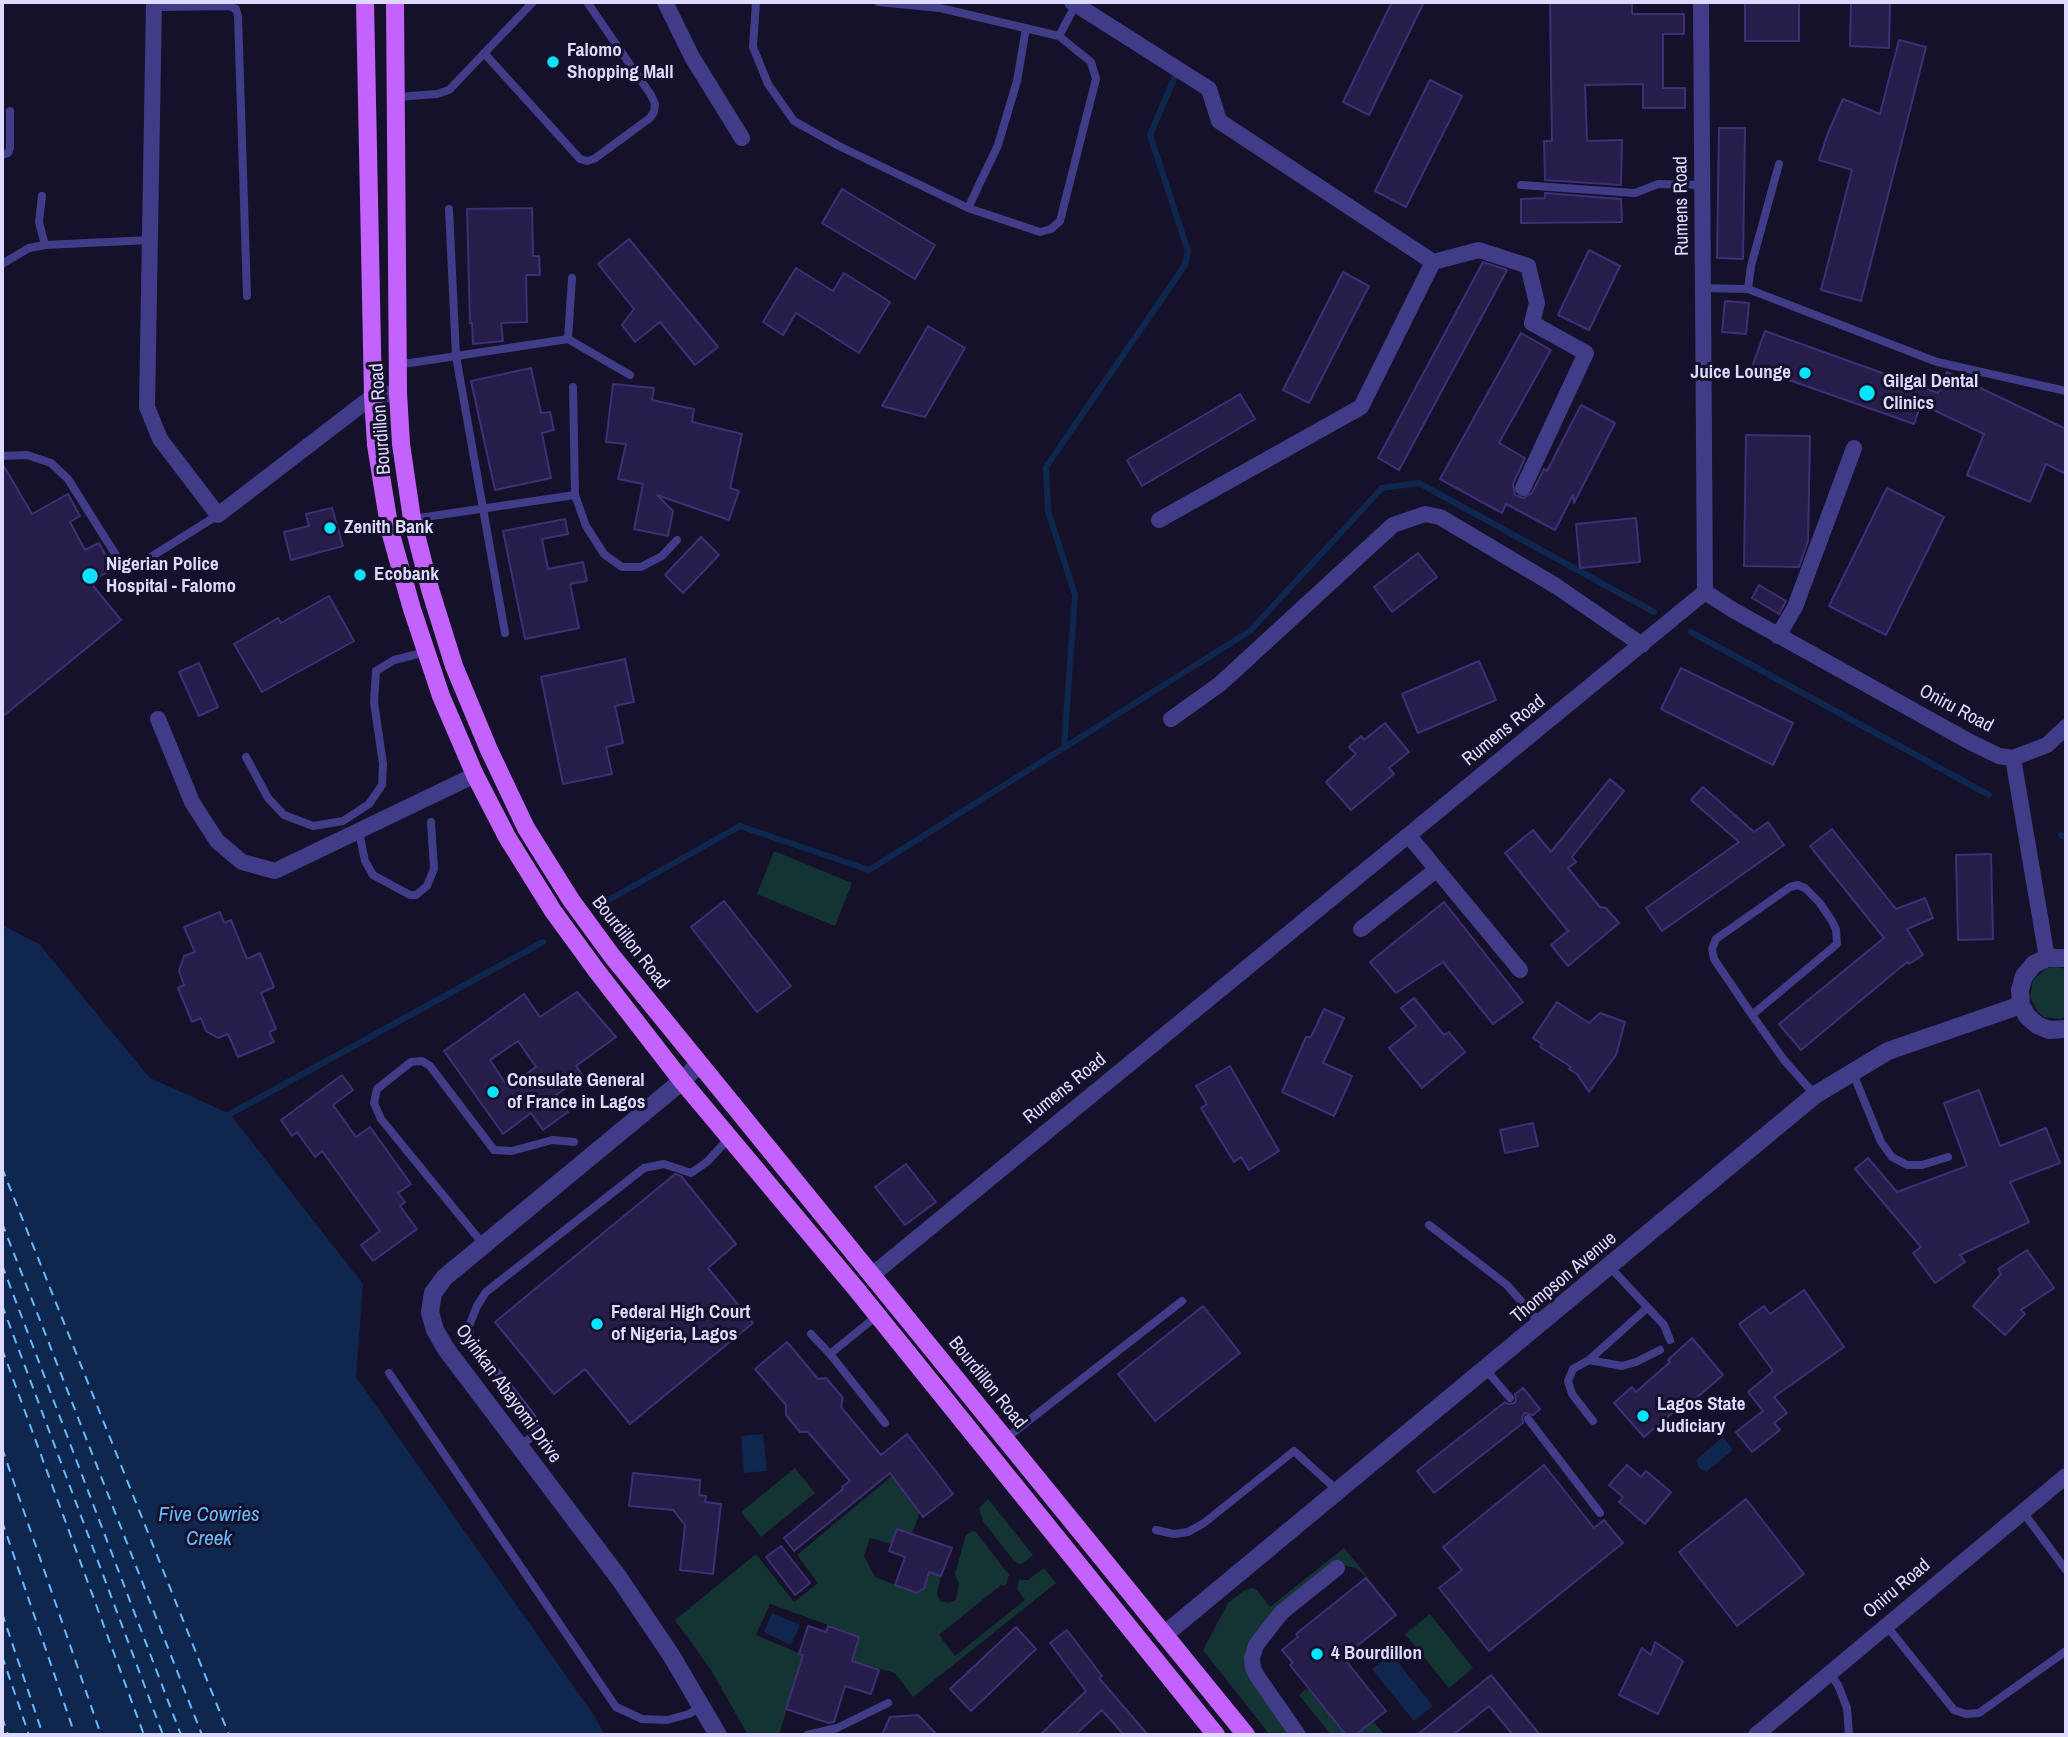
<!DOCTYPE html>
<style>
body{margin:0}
#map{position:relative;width:2068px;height:1737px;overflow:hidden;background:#15112a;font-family:"Archivo Narrow",sans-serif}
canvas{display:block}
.frame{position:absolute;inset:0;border:4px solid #dedaff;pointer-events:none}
</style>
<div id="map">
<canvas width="2068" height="1737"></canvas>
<div class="frame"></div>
</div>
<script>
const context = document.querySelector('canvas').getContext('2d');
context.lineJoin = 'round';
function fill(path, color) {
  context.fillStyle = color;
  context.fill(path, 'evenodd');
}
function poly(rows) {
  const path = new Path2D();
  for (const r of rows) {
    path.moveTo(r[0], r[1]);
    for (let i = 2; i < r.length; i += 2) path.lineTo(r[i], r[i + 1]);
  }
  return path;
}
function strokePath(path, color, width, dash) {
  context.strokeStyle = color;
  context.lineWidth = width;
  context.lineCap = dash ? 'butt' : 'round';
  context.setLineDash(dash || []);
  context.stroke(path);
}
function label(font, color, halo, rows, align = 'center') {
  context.font = font + ' "Archivo Narrow",sans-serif';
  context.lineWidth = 6;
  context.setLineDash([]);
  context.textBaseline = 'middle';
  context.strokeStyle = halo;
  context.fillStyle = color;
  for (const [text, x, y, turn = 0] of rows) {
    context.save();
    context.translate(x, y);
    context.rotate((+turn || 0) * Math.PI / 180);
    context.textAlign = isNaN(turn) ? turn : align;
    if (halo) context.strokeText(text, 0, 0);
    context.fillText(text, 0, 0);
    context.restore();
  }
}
const green = poly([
 [774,851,852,883,835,926,757,894],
 [2056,967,2066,969,2066,1017,2061,1019,2044,1017,2038,1012,2030,997,2033,980,2047,968],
 [795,1468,815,1493,761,1537,741,1512],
 [892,1476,920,1512,912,1534,897,1529,891,1544,870,1538,864,1556,875,1577,917,1593,924,1588,929,1572,941,1576,937,1594,940,1601,949,1603,956,1600,959,1584,955,1574,966,1535,972,1531,976,1532,1009,1575,1006,1585,1001,1585,939,1635,955,1656,1025,1600,1017,1589,1019,1580,1028,1580,1044,1568,1056,1583,913,1697,895,1673,852,1661,859,1636,770,1604,756,1635,803,1655,779,1735,748,1735,711,1670,675,1620,756,1554,794,1602,818,1583,797,1555],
 [988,1499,1033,1555,1025,1562,1020,1564,1014,1561,983,1521,979,1508],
 [1344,1548,1371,1581,1356,1568,1340,1565,1248,1653,1291,1735,1270,1735,1203,1650,1228,1603,1243,1591,1252,1588,1257,1590,1270,1607],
 [1430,1614,1473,1668,1449,1688,1405,1634],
 [1306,1689,1370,1718,1384,1734,1390,1735,1331,1735,1299,1695]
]);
const water = poly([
 [2,925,39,944,150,1078,230,1114,363,1284,356,1377,593,1714,605,1735,2,1735],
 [763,1434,767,1471,744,1473,741,1436],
 [1723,1437,1733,1450,1706,1472,1699,1468,1696,1460],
 [772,1613,800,1625,791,1645,764,1632],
 [1391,1654,1433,1706,1414,1721,1372,1669]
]);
const stream = poly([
 [1691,632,1989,795],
 [1064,747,1075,595,1048,511,1046,467,1185,265,1188,251,1150,135,1177,72],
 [2061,835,2066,838],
 [603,903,740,826,869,870,1250,631,1382,488,1419,483,1654,612],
 [230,1114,543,942]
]);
const ferry = poly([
 [2,1168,229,1735],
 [2,1223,202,1735],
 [2,1265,181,1735],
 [2,1305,163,1735],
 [2,1349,144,1735],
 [2,1448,101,1735],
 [2,1521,75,1735],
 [2,1613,43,1735],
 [2,1656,29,1735],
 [2,1717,8,1735]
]);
const building = poly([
 [1392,2,1424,2,1369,115,1343,102,1392,2],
 [1550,2,1632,2,1632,14,1684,14,1684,34,1663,34,1663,88,1685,88,1685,108,1643,108,1643,84,1585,85,1587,141,1622,140,1621,185,1545,180,1544,141,1552,141,1550,2],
 [1745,2,1799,2,1799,41,1745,41,1745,2],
 [1851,2,1890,2,1889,48,1850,46,1851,2],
 [1899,40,1926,47,1861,301,1821,290,1852,170,1819,160,1828,133,1843,99,1880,114,1899,40],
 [1430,80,1462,96,1406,207,1375,191,1430,80],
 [1719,128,1745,128,1743,259,1717,258,1719,128],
 [842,189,935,245,915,279,822,223,842,189],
 [1545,193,1621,199,1622,222,1521,223,1521,199,1545,198,1545,193],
 [532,208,533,256,539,256,540,275,526,275,527,322,501,323,503,341,473,344,472,323,470,323,467,209,532,208],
 [629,239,718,347,695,365,660,322,635,342,622,325,634,309,598,264,629,239],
 [1589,250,1620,266,1589,330,1558,315,1589,250],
 [1483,262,1507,270,1399,470,1378,458,1483,262],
 [796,268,833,291,844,273,890,302,859,353,796,313,783,335,763,322,796,268],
 [1343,272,1369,286,1309,403,1283,390,1343,272],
 [1725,301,1749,303,1746,334,1722,332,1725,301],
 [928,326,965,348,925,417,882,406,928,326],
 [1765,331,1938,393,1947,372,2066,429,2066,474,2046,464,2030,502,1967,475,1984,434,1921,404,1914,424,1752,367,1765,331],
 [1521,333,1551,350,1499,443,1525,458,1513,484,1515,495,1523,498,1532,493,1544,469,1547,471,1581,405,1615,423,1574,503,1573,495,1555,530,1506,504,1502,513,1440,479,1521,333],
 [531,368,541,413,550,412,554,430,542,433,551,478,495,490,471,381,531,368],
 [613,384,654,388,652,400,694,409,692,422,742,434,730,488,739,491,729,520,657,495,673,511,668,536,634,529,643,484,618,479,626,444,606,442,613,384],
 [1240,394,1255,419,1142,486,1127,460,1240,394],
 [1746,435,1810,436,1808,541,1799,567,1744,566,1746,435],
 [2,463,32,514,68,494,80,516,70,522,85,550,99,543,113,569,90,582,121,620,2,717,2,463],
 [1887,488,1944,517,1886,635,1829,606,1887,488],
 [332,508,343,546,291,560,284,532,309,526,306,514,332,508],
 [1636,518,1640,562,1580,568,1576,524,1636,518],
 [565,519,568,534,542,539,548,569,583,562,587,581,570,584,579,628,525,639,503,531,565,519],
 [701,537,719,555,683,593,665,575,701,537],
 [1418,553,1437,577,1392,612,1374,587,1418,553],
 [1759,585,1786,601,1779,614,1752,598,1759,585],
 [329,596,354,641,262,692,234,644,278,618,281,623,329,596],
 [625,659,634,702,615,706,623,743,606,747,612,774,563,784,541,677,625,659],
 [1479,661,1496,700,1418,733,1402,694,1479,661],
 [199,663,218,707,199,716,179,672,199,663],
 [1681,668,1793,723,1773,765,1661,709,1681,668],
 [1385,723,1409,752,1389,768,1394,774,1351,810,1326,782,1356,754,1349,747,1361,736,1364,740,1385,723],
 [1610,779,1624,791,1572,857,1576,862,1568,868,1600,907,1606,908,1619,923,1568,966,1551,945,1568,931,1505,853,1533,830,1551,852,1610,779],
 [1703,787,1754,832,1768,822,1784,845,1662,931,1646,908,1739,842,1691,800,1703,787],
 [1832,829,1896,909,1925,898,1933,918,1907,929,1923,955,1909,964,1907,962,1801,1050,1779,1024,1884,938,1810,846,1832,829],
 [1991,854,1993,939,1958,940,1956,855,1991,854],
 [724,901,791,986,757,1012,691,927,724,901],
 [1444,902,1523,1002,1493,1024,1443,962,1396,993,1370,962,1444,902],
 [220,912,224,923,231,920,247,959,260,953,274,987,261,993,276,1029,269,1032,274,1042,238,1057,228,1034,218,1038,206,1031,201,1018,192,1022,178,988,184,985,179,971,184,956,195,952,184,927,220,912],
 [577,992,616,1037,576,1066,583,1076,556,1095,568,1112,543,1130,531,1113,503,1134,444,1051,524,994,540,1017,577,992],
 [518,1041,536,1067,508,1087,490,1060,518,1041],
 [1414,998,1444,1035,1449,1032,1465,1052,1422,1088,1389,1048,1416,1026,1401,1008,1414,998],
 [1557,1002,1589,1023,1600,1013,1625,1022,1616,1055,1589,1092,1577,1074,1569,1069,1571,1067,1540,1047,1542,1044,1533,1038,1557,1002],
 [1324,1009,1344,1018,1323,1063,1352,1076,1334,1116,1282,1092,1306,1037,1311,1037,1324,1009],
 [1230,1066,1279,1151,1249,1170,1241,1157,1234,1162,1210,1123,1201,1108,1207,1104,1196,1086,1230,1066],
 [342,1075,353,1090,333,1105,356,1137,370,1127,411,1184,398,1193,405,1202,400,1206,417,1229,373,1261,361,1245,380,1231,322,1151,315,1157,297,1132,292,1136,281,1120,342,1075],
 [1979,1090,2000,1146,2046,1128,2060,1163,2010,1182,2029,1222,1960,1255,1965,1262,1935,1283,1913,1253,1921,1247,1855,1169,1868,1158,1897,1192,1967,1166,1944,1103,1979,1090],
 [1533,1123,1538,1146,1505,1153,1500,1130,1533,1123],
 [906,1164,936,1202,905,1225,875,1187,906,1164],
 [675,1174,681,1176,736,1244,708,1268,753,1323,630,1424,585,1369,554,1394,495,1322,675,1174],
 [2027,1250,2054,1288,2021,1310,2025,1314,2005,1335,1973,1306,2001,1274,1998,1269,2027,1250],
 [1804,1290,1844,1347,1774,1397,1787,1413,1774,1423,1780,1430,1752,1452,1736,1432,1763,1411,1748,1392,1773,1371,1739,1324,1764,1306,1770,1314,1804,1290],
 [1203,1306,1240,1353,1155,1421,1118,1374,1203,1306],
 [1692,1338,1723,1375,1687,1406,1684,1403,1644,1437,1614,1403,1632,1387,1636,1392,1670,1362,1668,1360,1692,1338],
 [787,1342,818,1379,826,1378,843,1398,841,1407,881,1455,907,1434,953,1494,923,1517,890,1473,794,1551,784,1538,843,1489,842,1487,850,1481,808,1432,800,1432,786,1415,786,1405,755,1369,787,1342],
 [1523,1388,1540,1409,1533,1415,1525,1413,1522,1417,1523,1423,1519,1426,1434,1493,1417,1471,1505,1402,1508,1404,1514,1403,1516,1400,1515,1394,1523,1388],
 [1544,1465,1594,1528,1604,1520,1623,1543,1489,1651,1439,1588,1462,1570,1443,1547,1544,1465],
 [1627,1465,1641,1477,1646,1471,1671,1492,1645,1524,1619,1502,1623,1497,1609,1485,1627,1465],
 [633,1473,700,1480,699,1495,706,1496,705,1502,721,1504,713,1574,680,1570,685,1525,673,1510,629,1506,633,1473],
 [1746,1499,1804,1574,1737,1626,1679,1552,1746,1499],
 [897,1529,952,1548,941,1576,929,1572,924,1588,917,1593,895,1585,905,1557,889,1551,897,1529],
 [781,1546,810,1583,795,1595,766,1557,781,1546],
 [1366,1578,1396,1615,1343,1657,1386,1711,1355,1735,1346,1735,1290,1665,1293,1663,1282,1650,1298,1637,1296,1634,1366,1578],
 [808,1626,826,1632,828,1626,859,1637,852,1661,879,1670,871,1694,845,1686,834,1722,829,1723,786,1709,803,1655,799,1654,808,1626],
 [1016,1627,1036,1649,971,1711,950,1689,1016,1627],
 [1067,1630,1102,1676,1099,1678,1148,1735,1124,1735,1102,1710,1075,1735,1040,1735,1086,1691,1050,1643,1067,1630],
 [1655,1642,1683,1661,1658,1714,1619,1695,1642,1648,1651,1655,1655,1642],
 [1491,1675,1540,1735,1513,1735,1489,1706,1453,1735,1417,1735,1491,1675],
 [918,1715,937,1735,882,1735,890,1717,918,1715]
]);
const service = poly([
 [756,2,753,47,768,84,794,121,839,146,968,208,998,145,1017,81,1026,28],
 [878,2,940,8,1059,36],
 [154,7,229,6,236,9,238,16,247,296],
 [484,53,580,159,587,161,594,159,650,118,654,112,655,104,651,95,587,2],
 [397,97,437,94,449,90,533,2],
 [2,155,8,153,10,148,10,111],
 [1521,185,1635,193,1658,184,1702,185],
 [42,196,39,222,45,245],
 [968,208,1040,232,1051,229,1060,221,1096,79,1091,62,1059,36,1076,4],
 [449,209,456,356,505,633],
 [2,264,29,248,45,245,150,240],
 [1703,288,1748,289,1937,362,2066,391],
 [1748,289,1751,266,1779,164],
 [568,339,572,278],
 [397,365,568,339,630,375],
 [573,387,575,495],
 [2,456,27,455,51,463,68,479,124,568,130,570,218,515],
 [412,519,575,495,586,526,604,554,622,567,641,567,662,556,677,540],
 [246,757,268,798,284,815,313,826,343,821,369,804,382,785,383,764,374,702,376,671,394,660,426,652],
 [359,832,365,861,373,875,410,895,416,895,427,886,434,869,431,822],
 [1752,1015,1837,944,1836,929,1832,921,1819,902,1805,888,1798,885,1790,887,1716,939,1712,949,1714,959,1752,1015,1784,1060,1815,1095],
 [1852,1071,1881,1142,1892,1157,1907,1165,1922,1165,1948,1157],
 [1429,1225,1507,1285,1541,1324],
 [483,1244,381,1119,374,1103,377,1089,411,1062,422,1061,430,1066,494,1150,512,1151,552,1140,574,1142],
 [1610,1267,1664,1325,1670,1340],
 [811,1334,830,1354,885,1423],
 [830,1354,878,1315],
 [1589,1360,1647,1308],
 [1486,1370,1510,1398],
 [389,1373,616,1707,642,1719,667,1720,689,1714,701,1707],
 [1528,1419,1600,1513],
 [1593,1421,1572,1394,1568,1381,1573,1369,1589,1360,1622,1366,1636,1362,1660,1350],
 [1005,1439,1182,1301],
 [520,1446,534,1435,536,1426,533,1418,470,1337,469,1326,477,1306,486,1292,644,1168,664,1164,691,1173,707,1162,730,1137],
 [2023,1512,2066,1570],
 [1156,1530,1174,1534,1188,1532,1204,1523,1294,1451,1338,1491],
 [1886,1625,1954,1710,1966,1714,1979,1713,2066,1651],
 [1829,1673,1838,1685,1847,1708,1849,1735],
 [807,1735,837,1728,888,1703]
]);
const minor = poly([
 [154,2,147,407,160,439,218,515,373,396,398,393],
 [665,2,692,57,742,138],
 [1072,2,1209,89,1219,121,1433,262,1479,250,1528,266,1537,303,1532,323,1586,353,1523,488],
 [1159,520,1361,407,1433,262],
 [1705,592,1733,610,1970,742,1999,756,2013,758,2047,958],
 [1778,636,1795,607,1854,448],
 [158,719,192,802,217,841,242,862,275,871,475,775],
 [1171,719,1220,684,1393,525,1425,514,1440,517,1556,586,1642,645],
 [2013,758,2047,745,2066,727],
 [1409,836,1520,970],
 [1361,929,1436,870],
 [872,1275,1705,592,1701,2],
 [1298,1735,1257,1676,1253,1668,1252,1658,1256,1645,1282,1612,1337,1568],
 [1756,1735,2066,1476]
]);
const tertiary = poly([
 [2066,958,2047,958,2034,964,2024,976,2020,990,2021,1005,2027,1016,2037,1025,2049,1030,2066,1029],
 [699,1064,682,1081,445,1277,433,1293,430,1312,435,1330,446,1349,619,1578,671,1655,718,1735],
 [1164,1635,1815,1095,1888,1051,2021,1005]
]);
const primary = poly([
 [365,2,373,396,376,445,390,531,412,609,441,696,475,775,507,837,553,911,596,970,682,1081,857,1290,1216,1735],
 [395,2,398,393,401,444,412,519,430,589,454,666,489,750,526,828,571,900,612,956,1246,1735]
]);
const markers = [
 [553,62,7,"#08e3fd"],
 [1805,373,7,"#08e3fd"],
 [1867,393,9,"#08e3fd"],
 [330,528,7,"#08e3fd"],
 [360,575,7,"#08e3fd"],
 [90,576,9,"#08e3fd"],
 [493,1092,7,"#08e3fd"],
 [597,1324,7,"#08e3fd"],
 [1643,1416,7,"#08e3fd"],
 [1317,1654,7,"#08e3fd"]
];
const poiNames = [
 ["Falomo",567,51],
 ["Shopping Mall",567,73],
 ["Juice Lounge",1791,373,"right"],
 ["Gilgal Dental",1883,382],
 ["Clinics",1883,404],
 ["Zenith Bank",344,528],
 ["Nigerian Police",106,565],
 ["Hospital - Falomo",106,587],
 ["Ecobank",374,575],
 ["Consulate General",507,1081],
 ["of France in Lagos",507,1103],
 ["Federal High Court",611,1313],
 ["of Nigeria, Lagos",611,1335],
 ["Lagos State",1657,1405],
 ["Judiciary",1657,1427],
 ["4 Bourdillon",1331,1654]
];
const streetNames = [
 ["Rumens Road",1682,206,-91],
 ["Bourdillon Road",381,419,-94],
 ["Oniru Road",1956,709,28],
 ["Rumens Road",1504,731,-39],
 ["Bourdillon Road",630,943,52],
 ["Rumens Road",1065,1089,-39],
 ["Thompson Avenue",1564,1278,-40],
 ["Bourdillon Road",987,1383,51],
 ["Oyinkan Abayomi Drive",508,1394,54],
 ["Oniru Road",1897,1589,-40]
];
const waterNames = [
 ["Five Cowries",209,1515],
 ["Creek",209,1539]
];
fill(green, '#143433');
fill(water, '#0f274f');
strokePath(stream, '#0f274f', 6);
strokePath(ferry, '#69b8fe', 2, [9, 7]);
fill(building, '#261d4b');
strokePath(building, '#3e2f76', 2);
strokePath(service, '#403c88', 8);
strokePath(minor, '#403c88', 16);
strokePath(tertiary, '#403c88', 18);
strokePath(primary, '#c462fe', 18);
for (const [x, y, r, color] of markers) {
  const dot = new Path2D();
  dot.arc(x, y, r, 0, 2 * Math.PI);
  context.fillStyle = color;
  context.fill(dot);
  strokePath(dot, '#15112a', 2.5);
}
label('bold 19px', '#dedaff', '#15112a', poiNames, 'left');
label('19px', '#dedaff', '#15112a', streetNames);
label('italic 21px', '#69b8fe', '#15112a', waterNames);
</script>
